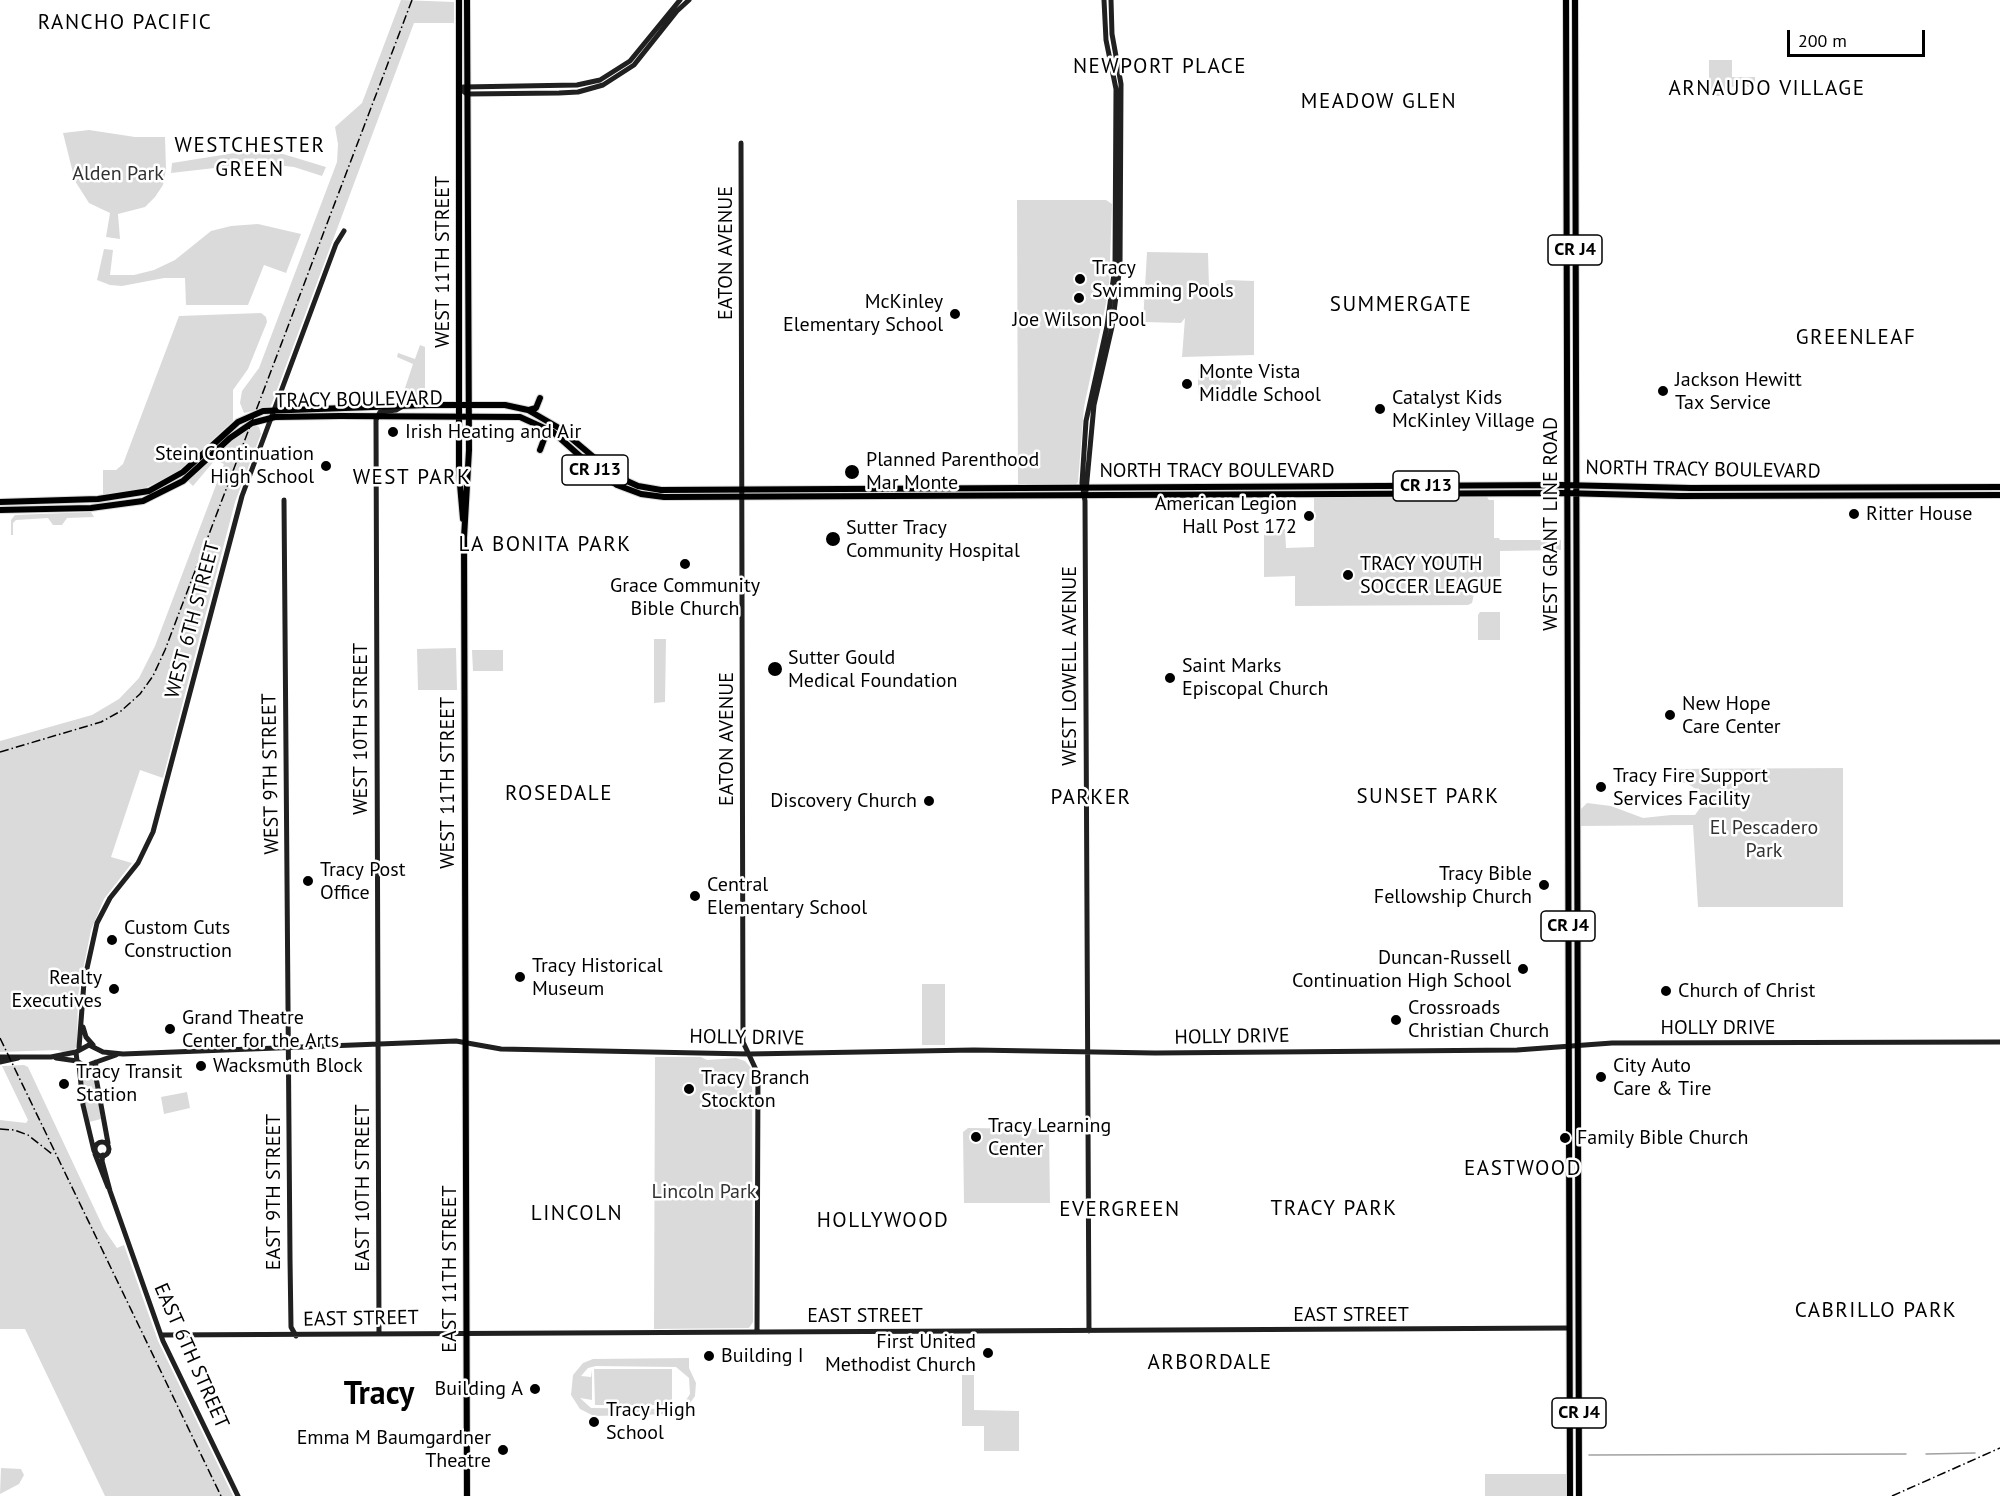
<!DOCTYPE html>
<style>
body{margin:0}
#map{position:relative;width:2000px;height:1496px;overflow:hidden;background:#fff;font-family:"PT Sans",sans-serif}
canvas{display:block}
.scale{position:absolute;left:1787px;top:30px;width:138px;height:27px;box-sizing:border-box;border:3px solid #000;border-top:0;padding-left:8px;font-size:18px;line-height:21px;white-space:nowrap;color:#000;-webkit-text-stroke:4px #fff;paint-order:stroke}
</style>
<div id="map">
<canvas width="2000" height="1496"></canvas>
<div class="scale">200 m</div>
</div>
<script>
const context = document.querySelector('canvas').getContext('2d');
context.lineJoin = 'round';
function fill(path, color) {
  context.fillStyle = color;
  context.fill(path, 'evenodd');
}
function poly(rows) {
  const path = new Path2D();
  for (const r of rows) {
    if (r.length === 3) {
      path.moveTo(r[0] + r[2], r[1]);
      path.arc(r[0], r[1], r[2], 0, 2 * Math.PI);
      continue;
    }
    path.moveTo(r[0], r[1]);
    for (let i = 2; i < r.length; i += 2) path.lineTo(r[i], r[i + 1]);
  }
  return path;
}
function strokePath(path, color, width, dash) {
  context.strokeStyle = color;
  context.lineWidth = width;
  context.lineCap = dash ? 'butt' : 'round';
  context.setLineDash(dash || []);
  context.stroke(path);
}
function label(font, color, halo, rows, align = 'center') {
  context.font = font + ' "PT Sans",sans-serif';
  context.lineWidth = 5;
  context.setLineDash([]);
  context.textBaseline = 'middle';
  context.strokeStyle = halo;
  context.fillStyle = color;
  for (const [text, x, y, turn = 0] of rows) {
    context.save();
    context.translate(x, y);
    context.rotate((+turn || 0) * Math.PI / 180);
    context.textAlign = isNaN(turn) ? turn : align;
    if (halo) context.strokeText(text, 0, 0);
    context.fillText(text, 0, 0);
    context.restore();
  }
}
const green = poly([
 [401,0,454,2,454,23,414,23,272,403,270,407,244,413,240,403,242,391,259,368,337,162,338,144,335,127,362,103],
 [1709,60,1732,60,1732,77,1755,77,1755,87,1732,87,1732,96,1709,96],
 [89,130,135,137,165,137,166,169,163,185,155,197,145,207,118,214,120,239,106,237,110,213,89,203,75,181,63,133],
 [241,152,283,154,326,167,322,176,294,167,258,163,171,173,172,163],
 [1017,200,1106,200,1112,204,1109,289,1084,407,1078,482,1075,485,1018,486],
 [258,224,301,234,286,273,264,265,248,305,186,305,185,278,164,278,122,286,110,285,97,280,104,249,113,250,110,275,134,275,154,270,175,260,211,231,231,226],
 [1147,252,1208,253,1209,288,1228,280,1254,281,1254,355,1182,357,1185,318,1181,323,1143,322],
 [261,313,266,317,267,322,248,369,233,390,233,421,175,474,138,491,103,495,103,470,116,470,123,464,179,316],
 [420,345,425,347,425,403,400,403,413,364,397,357,398,353,415,359],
 [1241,368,1241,394,1198,394,1198,369],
 [254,425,259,427,261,434,235,502,163,778,140,770,111,857,132,863,104,899,91,930,78,995,77,1046,73,1051,63,1052,58,1050,0,1052,0,741,92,715,119,699,139,678,155,646,224,464,215,460,193,486,188,481,232,440],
 [1314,497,1487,497,1489,500,1494,500,1494,538,1499,538,1500,540,1561,540,1561,550,1500,551,1500,578,1474,594,1472,603,1468,605,1295,606,1295,576,1264,577,1264,529,1285,529,1286,548,1314,547],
 [91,512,94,517,67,518,62,525,53,525,48,518,16,520,13,523,13,535,11,535,11,520,15,515],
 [1480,612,1500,612,1500,640,1478,640,1478,615],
 [654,639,666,639,665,702,654,703],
 [456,648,457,690,418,690,417,649],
 [472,650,503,650,503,671,473,671],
 [1843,768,1843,907,1698,907,1693,825,1581,826,1581,809,1587,803,1611,806,1643,818,1671,815,1695,815,1703,804,1701,793,1687,783,1679,782,1674,785,1668,769],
 [922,984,945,984,945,1045,922,1045],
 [655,1057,701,1057,707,1060,736,1058,745,1061,752,1069,753,1322,749,1328,654,1329],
 [24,1065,28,1067,104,1229,117,1248,124,1245,158,1341,233,1496,105,1496,25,1329,0,1329,0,1120,26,1123,28,1120,2,1066],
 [93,1067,101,1119,89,1122,83,1095,83,1069],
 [187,1092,190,1108,164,1114,161,1097],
 [968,1128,1049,1129,1050,1203,964,1203,963,1132],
 [689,1358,689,1368,696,1383,695,1396,686,1409,676,1414,594,1416,580,1409,571,1395,573,1375,583,1363,593,1359],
 [596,1366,676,1367,689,1378,690,1394,683,1405,673,1409,591,1408,580,1398,592,1400,592,1370,591,1377,581,1376,588,1368],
 [594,1369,672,1369,672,1405,595,1405],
 [962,1375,974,1375,974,1410,1019,1411,1019,1451,984,1451,984,1426,962,1426],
 [1,1468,21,1469,24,1475,19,1484,0,1494],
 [1485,1474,1567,1474,1567,1496,1485,1496]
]);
const stream = poly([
 [1926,1454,1975,1453],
 [1589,1455,1906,1454]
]);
const secondary = poly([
 [463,87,577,85,600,80,630,61,680,0],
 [459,88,467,94,559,93,578,92,603,85,634,65,677,11,689,0],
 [741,143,743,1042,758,1074,757,1331],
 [1086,491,1094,405,1112,327,1120,266,1121,84,1112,34,1111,0],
 [284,500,290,1259,291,1327,296,1336],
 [83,1027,86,1037,93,1045],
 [79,1048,84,982,97,923,110,898,138,863,153,832,242,496,336,244,344,231],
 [76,1052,77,1061,85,1066,116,1055],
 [0,1057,51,1057,76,1052,89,1045,103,1052,123,1054,456,1041,501,1049,749,1054,974,1050,1155,1053,1517,1050,1612,1043,2000,1042],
 [56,1058,77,1061],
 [0,1062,18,1058],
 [96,1062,95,1072,108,1143],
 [79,1064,83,1105,94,1151],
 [102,1149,7],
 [95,1154,108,1187],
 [103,1155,102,1161,110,1191,163,1341,238,1496],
 [1089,1331,1085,501,1082,483,1086,421,1107,326,1115,266,1116,89,1106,40,1104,0],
 [379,1334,376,420,380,412,396,410,403,406],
 [161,1335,1569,1328]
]);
const primary = poly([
 [459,0,459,473,463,519],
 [467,0,469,450,464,538,467,1496],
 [1566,0,1570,1496],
 [1575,0,1579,1496],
 [529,410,536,408,540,398],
 [540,450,546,434,553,432],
 [0,502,98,499,149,491,183,472,238,422,263,411,427,405,505,405,528,410,559,428,616,476,638,486,661,490,1561,485,1691,488,2000,487],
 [0,510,91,508,143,501,183,481,230,438,252,423,275,417,340,416,520,417,553,432,600,474,617,485,641,494,664,497,1562,493,1680,496,2000,495]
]);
const rail = poly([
 [0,752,101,722,121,711,140,694,153,676,165,650,412,0],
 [0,1038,221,1496],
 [0,1129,14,1130,28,1135,52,1154],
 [1892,1496,2000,1448]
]);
const markers = [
 [1080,279,6,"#000"],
 [1079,298,6,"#000"],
 [955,314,6,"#000"],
 [1187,384,6,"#000"],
 [1663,391,6,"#000"],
 [1380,409,6,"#000"],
 [393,432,6,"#000"],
 [326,466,6,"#000"],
 [852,472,8,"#000"],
 [1854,514,6,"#000"],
 [1309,516,6,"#000"],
 [833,539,8,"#000"],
 [685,564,6,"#000"],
 [1348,575,6,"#000"],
 [775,669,8,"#000"],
 [1170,678,6,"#000"],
 [1670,715,6,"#000"],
 [1601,787,6,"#000"],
 [929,801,6,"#000"],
 [308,881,6,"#000"],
 [1544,885,6,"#000"],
 [695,896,6,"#000"],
 [112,940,6,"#000"],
 [1523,969,6,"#000"],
 [520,977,6,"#000"],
 [114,989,6,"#000"],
 [1666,991,6,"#000"],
 [1396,1020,6,"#000"],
 [170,1029,6,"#000"],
 [201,1066,6,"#000"],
 [1601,1077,6,"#000"],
 [64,1084,6,"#000"],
 [689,1089,6,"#000"],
 [976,1137,6,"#000"],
 [1565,1138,6,"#000"],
 [988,1353,6,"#000"],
 [709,1356,6,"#000"],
 [535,1389,6,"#000"],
 [594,1422,6,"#000"],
 [503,1450,6,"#000"]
];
const shields = [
 [1575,250,54],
 [595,470,66],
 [1426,486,66],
 [1568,926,54],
 [1579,1413,54]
];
const shieldNames = [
 ["CR J4",1575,250],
 ["CR J13",595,470],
 ["CR J13",1426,486],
 ["CR J4",1568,926],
 ["CR J4",1579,1413]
];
const parkNames = [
 ["Alden Park",118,174],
 ["El Pescadero",1764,828],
 ["Park",1764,851],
 ["Lincoln Park",704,1192]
];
const streetNames = [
 ["EATON AVENUE",726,253,-90],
 ["WEST 11TH STREET",443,262,-90],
 ["TRACY BOULEVARD",359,400,-1],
 ["NORTH TRACY BOULEVARD",1703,470,1],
 ["NORTH TRACY BOULEVARD",1217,471],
 ["WEST GRANT LINE ROAD",1551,524,-90],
 ["WEST 6TH STREET",193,620,-75],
 ["WEST LOWELL AVENUE",1070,666,-90],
 ["WEST 10TH STREET",361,729,-90],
 ["EATON AVENUE",727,739,-90],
 ["WEST 9TH STREET",271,774,-91],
 ["WEST 11TH STREET",448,783,-90],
 ["HOLLY DRIVE",1718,1028],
 ["HOLLY DRIVE",1232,1037,-1],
 ["HOLLY DRIVE",747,1038,1],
 ["EAST 10TH STREET",363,1188,-90],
 ["EAST 9TH STREET",274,1192,-90],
 ["EAST 11TH STREET",450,1269,-90],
 ["EAST STREET",1351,1315],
 ["EAST STREET",865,1316],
 ["EAST STREET",361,1319,-1],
 ["EAST 6TH STREET",191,1356,66]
];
const poiNames = [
 ["Tracy",1092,268],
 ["Swimming Pools",1092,291],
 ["McKinley",943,302,"right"],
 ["Elementary School",943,325,"right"],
 ["Joe Wilson Pool",1079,320,"center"],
 ["Monte Vista",1199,372],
 ["Middle School",1199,395],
 ["Jackson Hewitt",1675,380],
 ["Tax Service",1675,403],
 ["Catalyst Kids",1392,398],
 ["McKinley Village",1392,421],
 ["Irish Heating and Air",405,432],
 ["Stein Continuation",314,454,"right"],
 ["High School",314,477,"right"],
 ["Planned Parenthood",866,460],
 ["Mar Monte",866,483],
 ["American Legion",1297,504,"right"],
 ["Hall Post 172",1297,527,"right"],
 ["Ritter House",1866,514],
 ["Sutter Tracy",846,528],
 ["Community Hospital",846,551],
 ["TRACY YOUTH",1360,564],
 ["SOCCER LEAGUE",1360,587],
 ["Grace Community",685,586,"center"],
 ["Bible Church",685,609,"center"],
 ["Sutter Gould",788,658],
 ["Medical Foundation",788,681],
 ["Saint Marks",1182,666],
 ["Episcopal Church",1182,689],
 ["New Hope",1682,704],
 ["Care Center",1682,727],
 ["Tracy Fire Support",1613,776],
 ["Services Facility",1613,799],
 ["Discovery Church",917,801,"right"],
 ["Tracy Post",320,870],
 ["Office",320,893],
 ["Tracy Bible",1532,874,"right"],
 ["Fellowship Church",1532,897,"right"],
 ["Central",707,885],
 ["Elementary School",707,908],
 ["Custom Cuts",124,928],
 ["Construction",124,951],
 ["Duncan-Russell",1511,958,"right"],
 ["Continuation High School",1511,981,"right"],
 ["Tracy Historical",532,966],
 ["Museum",532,989],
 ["Realty",102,978,"right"],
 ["Executives",102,1001,"right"],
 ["Church of Christ",1678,991],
 ["Crossroads",1408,1008],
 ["Christian Church",1408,1031],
 ["Grand Theatre",182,1018],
 ["Center for the Arts",182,1041],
 ["Wacksmuth Block",213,1066],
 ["City Auto",1613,1066],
 ["Care & Tire",1613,1089],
 ["Tracy Transit",76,1072],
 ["Station",76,1095],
 ["Tracy Branch",701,1078],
 ["Stockton",701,1101],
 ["Tracy Learning",988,1126],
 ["Center",988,1149],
 ["Family Bible Church",1577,1138],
 ["First United",976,1342,"right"],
 ["Methodist Church",976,1365,"right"],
 ["Building I",721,1356],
 ["Building A",523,1389,"right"],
 ["Tracy High",606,1410],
 ["School",606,1433],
 ["Emma M Baumgardner",491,1438,"right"],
 ["Theatre",491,1461,"right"]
];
const neighbourhoodNames = [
 ["RANCHO PACIFIC",125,23],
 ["NEWPORT PLACE",1160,67],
 ["ARNAUDO VILLAGE",1767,89],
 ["MEADOW GLEN",1379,102],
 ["WESTCHESTER",250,146],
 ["GREEN",250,170],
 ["SUMMERGATE",1401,305],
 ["GREENLEAF",1856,338],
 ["WEST PARK",412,478],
 ["LA BONITA PARK",545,545],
 ["ROSEDALE",559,794],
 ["SUNSET PARK",1428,797],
 ["PARKER",1091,798],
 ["EASTWOOD",1523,1169],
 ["TRACY PARK",1334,1209],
 ["EVERGREEN",1120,1210],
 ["LINCOLN",577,1214],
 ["HOLLYWOOD",883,1221],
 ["CABRILLO PARK",1876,1311],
 ["ARBORDALE",1210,1363]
];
const townNames = [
 ["Tracy",379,1395]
];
fill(green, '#dadada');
strokePath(stream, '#a1a1a1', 1.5);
strokePath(primary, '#dbdbdb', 8);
strokePath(secondary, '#202020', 5);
strokePath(primary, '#000', 6);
strokePath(rail, '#000', 1.5, [9, 3, 1.5, 3]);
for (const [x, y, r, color] of markers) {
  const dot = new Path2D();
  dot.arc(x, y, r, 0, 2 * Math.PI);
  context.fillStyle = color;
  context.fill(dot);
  strokePath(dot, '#fff', 2);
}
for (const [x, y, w] of shields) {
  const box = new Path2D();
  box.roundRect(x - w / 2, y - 15, w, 30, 4.5);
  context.fillStyle = '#fff';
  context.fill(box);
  strokePath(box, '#000', 1.5);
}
label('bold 18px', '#000', null, shieldNames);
label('20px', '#313131', '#fff', parkNames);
label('20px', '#000', '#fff', streetNames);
label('20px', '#000', '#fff', poiNames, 'left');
context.letterSpacing = '1.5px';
label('21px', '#000', '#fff', neighbourhoodNames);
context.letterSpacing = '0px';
label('bold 32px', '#000', '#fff', townNames);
</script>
